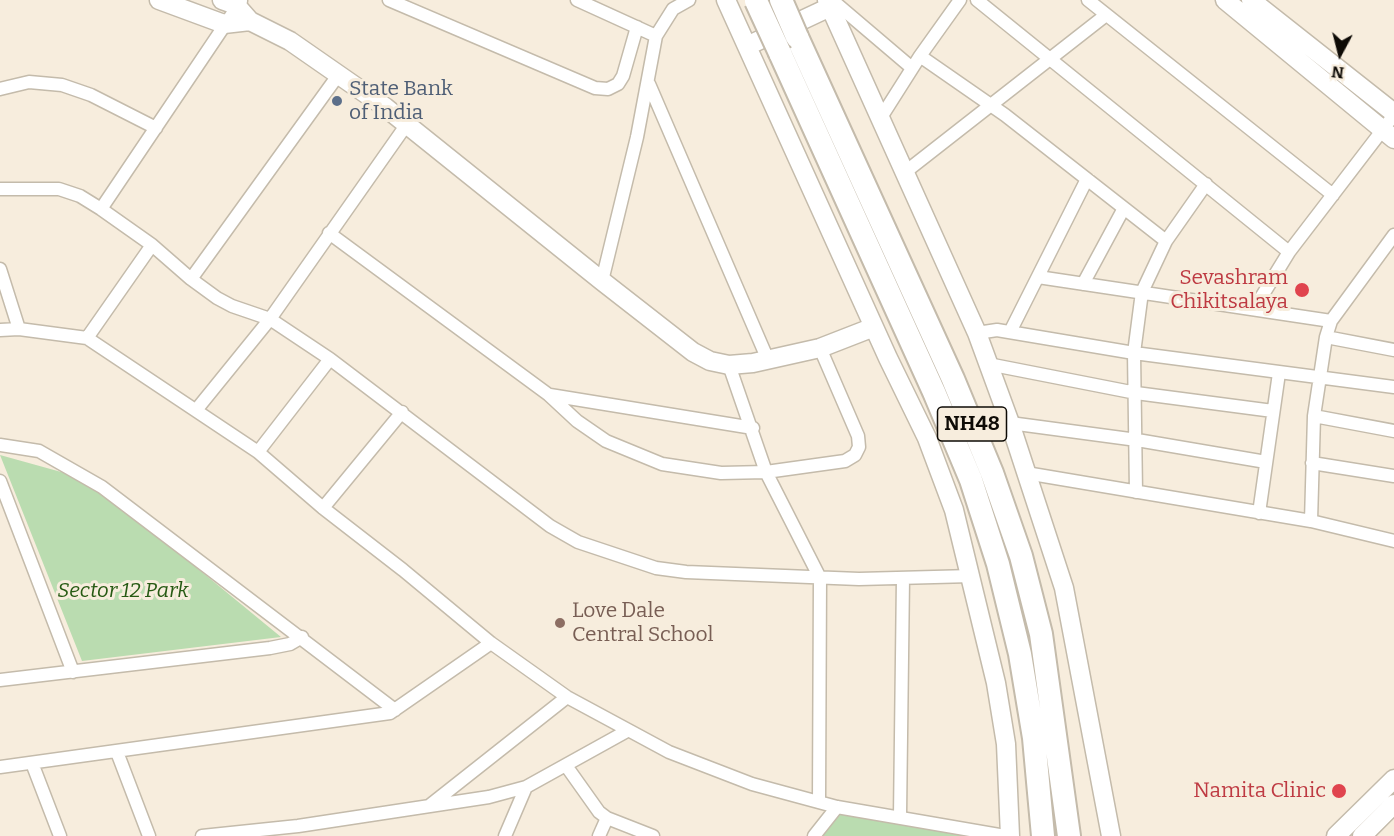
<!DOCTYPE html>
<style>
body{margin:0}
#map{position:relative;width:1394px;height:836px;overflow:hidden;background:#f7eddd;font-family:Bitter,serif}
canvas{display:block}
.north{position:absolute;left:1310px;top:24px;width:60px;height:60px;-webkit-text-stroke:4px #f7eddd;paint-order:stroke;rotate:187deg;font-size:16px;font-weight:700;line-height:24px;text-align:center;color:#0e0b06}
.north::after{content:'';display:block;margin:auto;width:21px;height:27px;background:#0e0b06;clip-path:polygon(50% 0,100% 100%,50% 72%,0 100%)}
</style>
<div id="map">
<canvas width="1394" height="836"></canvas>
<div class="north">N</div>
</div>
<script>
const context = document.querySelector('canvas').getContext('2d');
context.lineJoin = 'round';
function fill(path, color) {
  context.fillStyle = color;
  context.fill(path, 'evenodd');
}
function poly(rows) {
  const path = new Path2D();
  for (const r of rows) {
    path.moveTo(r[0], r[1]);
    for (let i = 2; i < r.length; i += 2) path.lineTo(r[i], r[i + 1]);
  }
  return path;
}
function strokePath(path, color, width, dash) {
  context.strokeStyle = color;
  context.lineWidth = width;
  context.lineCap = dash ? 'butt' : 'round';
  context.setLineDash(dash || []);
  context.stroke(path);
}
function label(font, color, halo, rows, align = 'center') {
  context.font = font + ' Bitter,serif';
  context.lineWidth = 6;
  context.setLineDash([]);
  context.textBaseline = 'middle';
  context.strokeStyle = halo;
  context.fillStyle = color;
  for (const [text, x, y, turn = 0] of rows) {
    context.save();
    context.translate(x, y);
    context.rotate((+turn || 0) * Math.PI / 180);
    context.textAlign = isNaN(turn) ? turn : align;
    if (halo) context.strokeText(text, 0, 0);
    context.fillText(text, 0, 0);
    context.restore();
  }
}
const green = poly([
 [0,455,90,480,281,637,82,661],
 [843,805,986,836,823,836]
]);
const street = poly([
 [389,0,595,88,608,89,618,84,623,76,637,27],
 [577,0,656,36],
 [832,0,912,68],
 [977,0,1289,252,1394,115],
 [1088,0,1333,195],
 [920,56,1005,115,1166,241,1142,292,1134,353,1136,492],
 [649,84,768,360],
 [0,89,29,82,62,85,91,95,156,128],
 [880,119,920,56,960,0],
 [904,173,1106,15],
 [0,189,59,189,80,196,101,209,152,245,191,279,217,298,232,306,270,319,330,359,550,526,578,542,656,568,686,572,859,579,972,576],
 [101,209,241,1],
 [329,233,549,395,577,421,606,441,662,464,721,473,766,472,845,461,855,455,859,447,858,436,820,348],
 [1166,241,1206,184],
 [0,269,19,329],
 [1038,277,1331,321],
 [191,279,339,74],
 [602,281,637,137,656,36,673,9,689,0],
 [1083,284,1124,208],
 [1254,309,1289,252],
 [0,330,19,329,87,338,258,452,323,508,403,570,491,643,567,697,669,752,752,784,837,807,1005,836],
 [1010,332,1087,179],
 [977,333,997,330,1134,353,1394,387],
 [1326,337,1394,350],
 [87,338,152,245],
 [988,364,1136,393,1273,411],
 [729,365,766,472,820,578,819,801],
 [550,395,753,428],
 [197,409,270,319,407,124],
 [1314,416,1394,431],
 [1010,423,1137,440,1266,462],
 [0,445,39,451,102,487,395,710],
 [258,452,330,359],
 [1312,463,1394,476],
 [1026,473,1311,521,1394,541],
 [0,481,73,672],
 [323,508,402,412],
 [1259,513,1279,373],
 [1311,521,1314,416,1326,337,1331,321,1394,235],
 [0,680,270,648,290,644,302,637],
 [117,752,149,836],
 [32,763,60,836],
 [0,767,390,713,491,643],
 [567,767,599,812,607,818,653,836],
 [429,806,567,697],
 [900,816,903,578],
 [202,836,298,826,489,797,526,787,627,731],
 [505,836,526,787],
 [599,836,607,818],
 [814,836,837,807]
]);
const secondary = poly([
 [159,0,224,24,250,21,290,41,385,107,602,281,693,352,710,361,729,365,753,363,820,348,874,327],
 [222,0,236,5,250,21],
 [726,0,888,358,927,438,954,510,996,683,1006,744,1010,836],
 [827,0,977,333,1010,423,1064,588,1111,836],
 [1225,0,1394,139],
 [1251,0,1394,113],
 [747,46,830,7],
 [1336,836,1394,779],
 [1362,836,1394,804]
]);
const highway = poly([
 [797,37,953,379,992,473,1021,556,1041,634,1069,836],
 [780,53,934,392,971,480,998,564,1020,654,1034,738,1043,836]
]);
const highwayBridge = poly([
 [781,0,797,37],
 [756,1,780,53]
]);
const markers = [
 [337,101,6,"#5c6f8a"],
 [1302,290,8,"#e0444e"],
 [560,623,6,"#8d6e63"],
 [1339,791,8,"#e0444e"]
];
const shields = [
 [972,424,69]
];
const shieldNames = [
 ["NH48",972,424]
];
const serviceNames = [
 ["State Bank",349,89],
 ["of India",349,113]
];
const healthNames = [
 ["Sevashram",1288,278],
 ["Chikitsalaya",1288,302],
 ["Namita Clinic",1326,791]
];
const parkNames = [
 ["Sector 12 Park",123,591]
];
const educationNames = [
 ["Love Dale",572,611],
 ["Central School",572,635]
];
fill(green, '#badcb0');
strokePath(street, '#c4bbab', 15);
strokePath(secondary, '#c4bbab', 21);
strokePath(highway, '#c4bbab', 26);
strokePath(street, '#fff', 12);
strokePath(secondary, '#fff', 18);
strokePath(highway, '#fff', 22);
strokePath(highwayBridge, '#c4bbab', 26, []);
strokePath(highwayBridge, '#fff', 22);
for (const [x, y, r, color] of markers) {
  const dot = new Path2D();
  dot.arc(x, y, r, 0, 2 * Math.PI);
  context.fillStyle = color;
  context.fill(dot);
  strokePath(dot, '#f7eddd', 2);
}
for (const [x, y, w] of shields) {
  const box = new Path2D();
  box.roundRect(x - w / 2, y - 17, w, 34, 4.5);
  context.fillStyle = '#f7eddd';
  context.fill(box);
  strokePath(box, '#0e0b06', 1.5);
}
label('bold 20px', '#0e0b06', null, shieldNames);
label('21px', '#4e5e75', '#f7eddd', serviceNames, 'left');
label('21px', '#be3a42', '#f7eddd', healthNames, 'right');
label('italic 21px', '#265a13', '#f7eddd', parkNames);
label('21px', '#785e54', '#f7eddd', educationNames, 'left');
</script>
